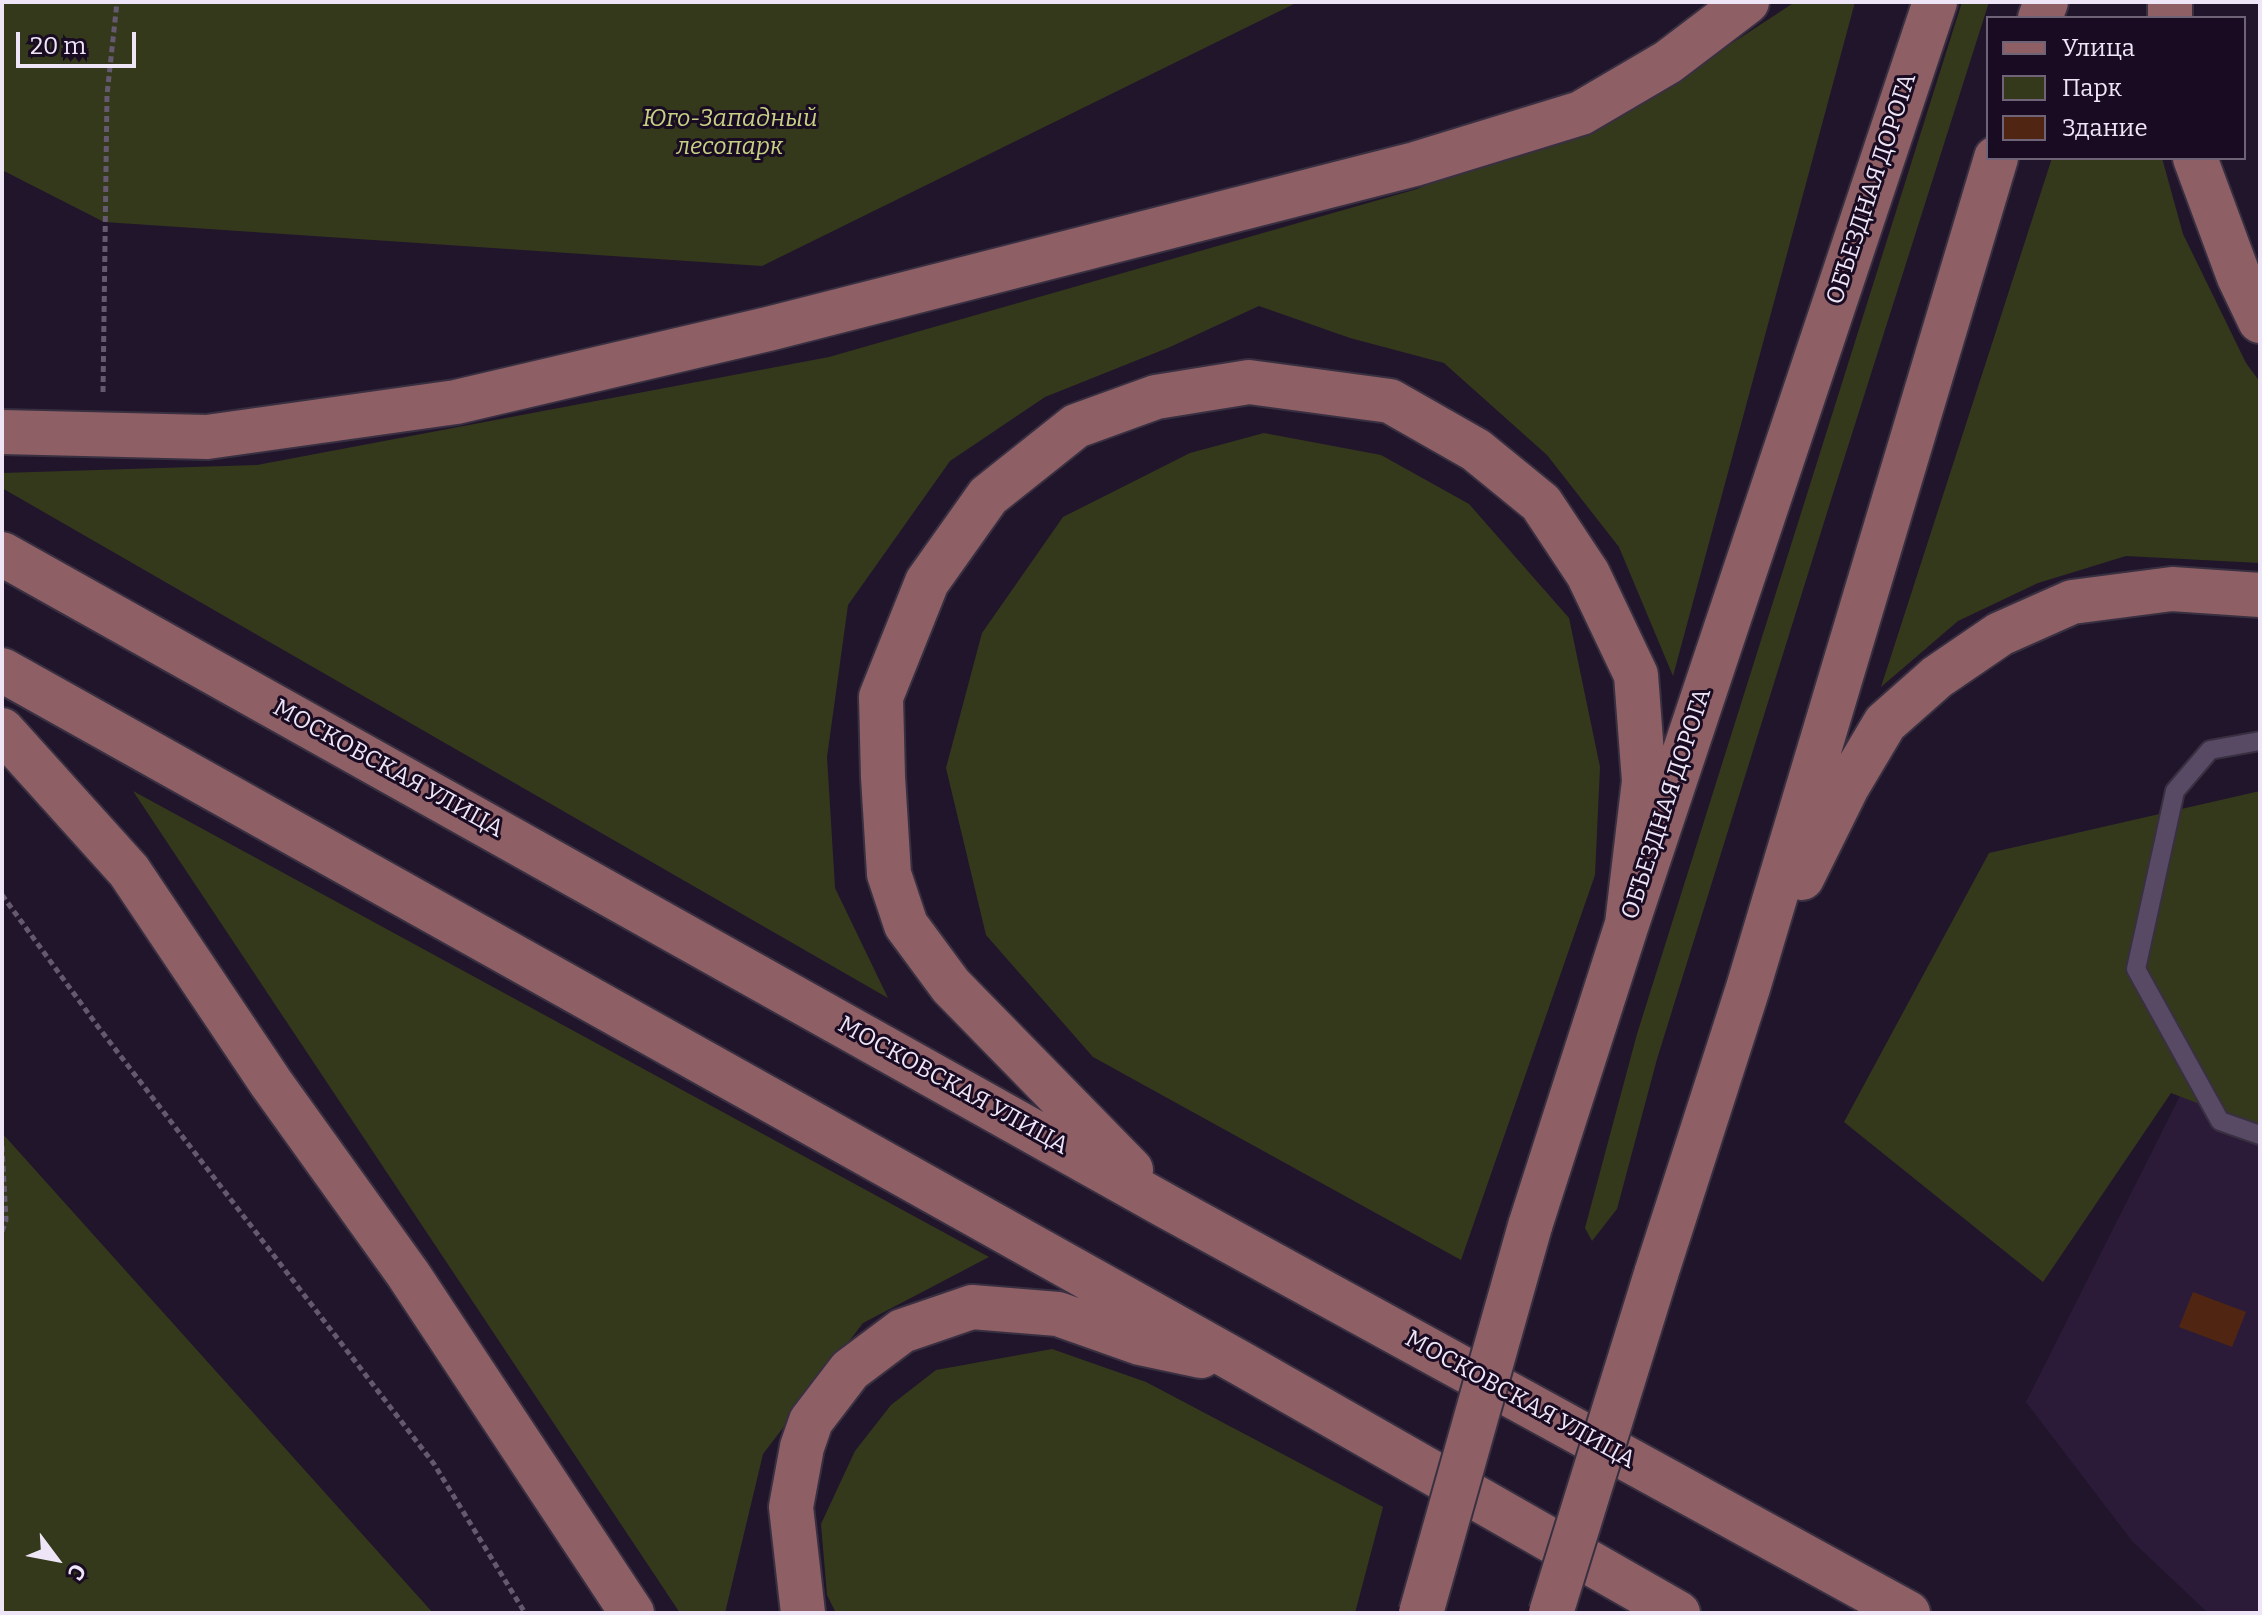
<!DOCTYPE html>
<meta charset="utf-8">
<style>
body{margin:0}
#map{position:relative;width:2262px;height:1615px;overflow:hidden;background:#21152c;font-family:Bitter,serif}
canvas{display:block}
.frame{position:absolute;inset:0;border:4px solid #eee6f6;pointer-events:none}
.legend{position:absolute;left:1986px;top:16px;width:260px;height:144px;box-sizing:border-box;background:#180b22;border:2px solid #6e6377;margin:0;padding:10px 14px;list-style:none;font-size:24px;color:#eee6f6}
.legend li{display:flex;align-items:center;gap:16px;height:40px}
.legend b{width:40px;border:2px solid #6e6377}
.north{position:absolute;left:16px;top:1519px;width:80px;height:80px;-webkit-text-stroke:6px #180b22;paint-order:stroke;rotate:122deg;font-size:22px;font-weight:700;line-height:32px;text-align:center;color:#eee6f6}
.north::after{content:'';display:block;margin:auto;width:28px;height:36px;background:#eee6f6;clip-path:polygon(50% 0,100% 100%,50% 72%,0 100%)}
.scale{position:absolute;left:16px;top:32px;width:120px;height:36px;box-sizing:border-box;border:4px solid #eee6f6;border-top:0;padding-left:10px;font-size:24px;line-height:28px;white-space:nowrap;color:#eee6f6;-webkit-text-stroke:6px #180b22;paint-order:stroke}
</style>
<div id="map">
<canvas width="2262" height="1615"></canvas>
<div class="frame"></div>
<ul class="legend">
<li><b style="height:10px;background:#8f5f66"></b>Улица</li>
<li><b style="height:22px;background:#35391b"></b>Парк</li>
<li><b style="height:22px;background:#502613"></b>Здание</li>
</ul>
<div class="north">С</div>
<div class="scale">20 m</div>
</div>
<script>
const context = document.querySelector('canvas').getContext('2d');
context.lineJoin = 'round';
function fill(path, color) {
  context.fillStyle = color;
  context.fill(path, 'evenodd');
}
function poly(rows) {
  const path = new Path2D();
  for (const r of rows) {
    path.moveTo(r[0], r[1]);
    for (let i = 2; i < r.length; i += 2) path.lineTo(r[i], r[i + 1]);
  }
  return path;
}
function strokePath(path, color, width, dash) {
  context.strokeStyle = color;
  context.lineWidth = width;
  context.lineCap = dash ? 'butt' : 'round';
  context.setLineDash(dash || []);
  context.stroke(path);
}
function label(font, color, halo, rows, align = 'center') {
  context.font = font + ' Bitter,serif';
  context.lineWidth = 6;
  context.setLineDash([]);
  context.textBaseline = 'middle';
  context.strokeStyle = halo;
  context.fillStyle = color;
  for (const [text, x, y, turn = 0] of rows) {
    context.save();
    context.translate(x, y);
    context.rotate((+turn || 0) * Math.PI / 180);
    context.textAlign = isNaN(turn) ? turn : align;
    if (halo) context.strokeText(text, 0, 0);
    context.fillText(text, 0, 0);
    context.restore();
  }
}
const built = poly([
 [2260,937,2260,1613,2208,1613,2132,1541,2026,1402]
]);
const green = poly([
 [2,2,1298,2,762,266,104,222,2,170],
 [1795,2,1855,2,1673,676,1619,547,1547,455,1444,363,1350,338,1259,306,1170,347,1045,397,950,461,848,605,827,757,835,888,888,998,2,488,2,473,257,465,829,357,1417,189,1659,91],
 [1962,2,1989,2,1830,503,1657,1059,1617,1209,1592,1241,1585,1228,1637,1034],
 [2052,158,2162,158,2183,234,2246,363,2260,382,2260,563,2126,556,2038,583,1958,621,1881,687],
 [1264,433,1381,455,1469,504,1569,618,1600,767,1595,875,1461,1260,1093,1057,986,935,946,768,982,633,1063,517,1190,453],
 [133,791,989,1257,863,1323,763,1454,725,1613,680,1613],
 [2260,791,2260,1127,2171,1093,2043,1282,1844,1122,1989,853],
 [2,1133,433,1613,2,1613],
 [1052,1349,1146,1382,1383,1507,1355,1613,836,1613,827,1595,821,1524,855,1451,891,1405,936,1370]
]);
const building = poly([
 [2193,1292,2246,1312,2232,1347,2179,1327]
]);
const path = poly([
 [103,392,107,95,117,2],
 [2,895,99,1028,434,1464,525,1613],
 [2,1146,6,1220,2,1232]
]);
const service = poly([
 [2260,741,2210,750,2175,791,2136,969,2220,1121,2260,1135]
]);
const primary = poly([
 [2170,2,2170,18],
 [2040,18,2046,2],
 [2195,158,2239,277,2260,321],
 [2,432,207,437,456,402,768,329,1415,164,1581,113,1668,62,1747,2],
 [2,554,1166,1206,1908,1613],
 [2,670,1242,1364,1678,1613],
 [2,730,129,871,271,1083,408,1274,632,1613],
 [1802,878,1847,787,1885,723,1937,677,2000,634,2072,602,2172,589,2260,595],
 [1131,1170,951,986,906,925,889,874,883,777,881,697,927,582,988,496,1076,426,1156,397,1249,382,1390,401,1476,450,1541,503,1588,574,1636,675,1644,781,1627,924],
 [1530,1226,1627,924,1935,2],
 [1656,1274,1748,988,1996,158],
 [803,1613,791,1507,802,1447,811,1421,850,1370,902,1331,972,1307,1058,1314,1140,1343,1201,1356]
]);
const primaryBridge = poly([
 [1421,1613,1530,1226],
 [1551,1613,1656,1274]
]);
const parkNames = [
 ["Юго-Западный",730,119],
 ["лесопарк",730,147]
];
const streetNames = [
 ["ОБЪЕЗДНАЯ ДОРОГА",1872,189,-72],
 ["МОСКОВСКАЯ УЛИЦА",388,769,29],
 ["ОБЪЕЗДНАЯ ДОРОГА",1667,804,-72],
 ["МОСКОВСКАЯ УЛИЦА",953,1086,29],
 ["МОСКОВСКАЯ УЛИЦА",1520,1400,29]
];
fill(built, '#2b1b38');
fill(green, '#35391b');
fill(building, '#502613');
strokePath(service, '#383041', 22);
strokePath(primary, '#383041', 48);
strokePath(path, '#64596e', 5, [6, 4]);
strokePath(service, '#584964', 18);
strokePath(primary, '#8f5f66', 44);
strokePath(primaryBridge, '#383041', 48, []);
strokePath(primaryBridge, '#8f5f66', 44);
label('italic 24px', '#c6d083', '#180b22', parkNames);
label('24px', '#eee6f6', '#180b22', streetNames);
</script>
